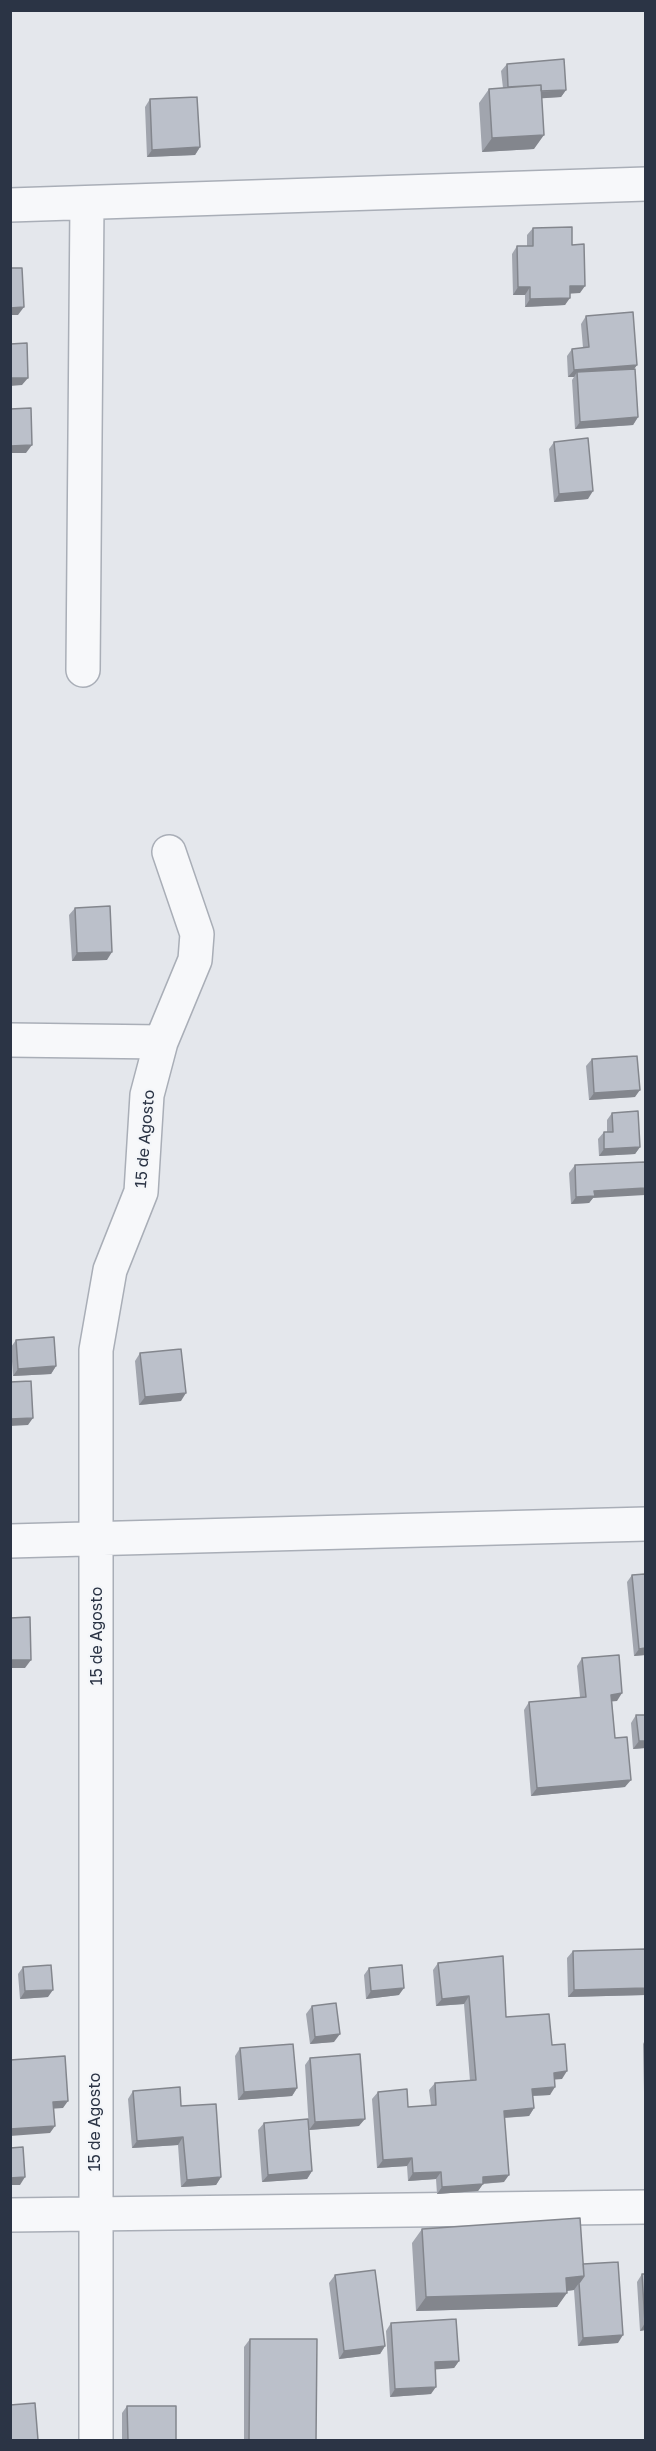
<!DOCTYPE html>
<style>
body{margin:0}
#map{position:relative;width:656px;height:2451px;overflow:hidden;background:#e4e7ec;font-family:"Golos Text",sans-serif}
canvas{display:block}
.frame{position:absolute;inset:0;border:12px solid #2b3445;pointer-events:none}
</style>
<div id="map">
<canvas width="656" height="2451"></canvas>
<div class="frame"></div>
</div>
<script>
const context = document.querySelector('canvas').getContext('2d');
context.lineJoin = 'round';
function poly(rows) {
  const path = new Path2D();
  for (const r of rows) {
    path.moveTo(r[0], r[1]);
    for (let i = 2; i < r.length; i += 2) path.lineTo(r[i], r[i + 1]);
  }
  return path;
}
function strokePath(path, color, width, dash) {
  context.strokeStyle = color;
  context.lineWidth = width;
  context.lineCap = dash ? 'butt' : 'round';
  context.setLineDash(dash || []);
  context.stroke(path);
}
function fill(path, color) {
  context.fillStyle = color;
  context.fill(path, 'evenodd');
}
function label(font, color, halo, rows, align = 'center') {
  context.font = font + ' "Golos Text",sans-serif';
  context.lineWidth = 4.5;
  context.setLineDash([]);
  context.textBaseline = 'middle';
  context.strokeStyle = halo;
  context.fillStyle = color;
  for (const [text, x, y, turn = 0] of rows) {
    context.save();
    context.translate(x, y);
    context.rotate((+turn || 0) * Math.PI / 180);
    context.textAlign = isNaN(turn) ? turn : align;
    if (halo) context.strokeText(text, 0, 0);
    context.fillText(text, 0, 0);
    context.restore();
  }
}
const minor = poly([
 [10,205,646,184],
 [83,670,87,203],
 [10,1040,161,1042],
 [10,1541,646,1524],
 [10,2215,646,2207],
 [96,2440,96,1350,110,1270,141,1192,147,1095,161,1042,195,960,197,934,169,852]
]);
const wall = poly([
 [507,64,566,90,561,97,542,98,534,149,482,152,479,103,489,89,503,88,501,71],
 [150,99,200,147,195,155,147,157,145,107],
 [533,228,572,245,580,293,570,293,565,305,525,307,525,295,513,295,512,254,517,246,527,246,527,235],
 [586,316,637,365,634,369,638,417,633,425,575,429,572,380,574,377,568,377,567,356,572,349,583,348,581,324],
 [554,442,588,499,554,502,549,449],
 [75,908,107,960,72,961,69,915],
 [592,1059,635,1097,589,1100,586,1066],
 [612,1113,640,1147,635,1154,599,1156,598,1139,604,1132,607,1132,607,1120],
 [575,1165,593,1198,589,1203,571,1204,569,1173],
 [16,1340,56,1366,51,1374,13,1376,11,1347],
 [140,1353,181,1401,139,1405,135,1361],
 [632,1575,645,1655,634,1656,627,1582],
 [582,1658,617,1701,612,1701,615,1738,625,1787,531,1796,524,1710,529,1702,580,1697,577,1666],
 [636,1715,645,1748,633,1749,631,1723],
 [645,1949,645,1995,568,1997,567,1958,573,1951],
 [438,1963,506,2017,552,2045,562,2079,554,2079,550,2095,533,2096,534,2108,529,2116,505,2118,504,2182,483,2184,478,2191,437,2194,436,2179,408,2181,407,2166,377,2168,372,2099,378,2092,408,2107,431,2105,429,2090,435,2083,470,2081,464,2004,436,2006,433,1970],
 [23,1967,48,1997,20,1999,18,1974],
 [369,1968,399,1995,366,1999,364,1975],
 [312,2006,334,2042,310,2044,306,2014],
 [645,2040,645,2140,643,2044],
 [240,2048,297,2088,292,2096,238,2100,235,2056],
 [310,2058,359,2126,309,2130,305,2065],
 [133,2091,181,2106,221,2177,216,2185,181,2187,178,2145,132,2148,128,2099],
 [264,2123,312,2171,307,2179,262,2182,258,2130],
 [422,2229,583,2264,618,2343,578,2346,574,2290,567,2291,557,2307,416,2311,412,2243],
 [642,2274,645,2274,645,2330,640,2331,637,2282],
 [335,2275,385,2346,380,2354,339,2359,329,2283],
 [391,2323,459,2361,454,2368,435,2369,431,2394,390,2397,386,2331],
 [250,2339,316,2440,244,2440,244,2347],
 [127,2406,176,2440,122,2440,122,2413]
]);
const shadedWall = poly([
 [566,90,561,97,503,101,509,94],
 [544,135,534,149,482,152,492,138],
 [200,147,195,155,147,157,152,150],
 [570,286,585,286,580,293,565,294],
 [518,287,530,287,525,295,513,295],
 [570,298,565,305,525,307,530,299],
 [24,307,18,315,10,315,10,308],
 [637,365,632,372,577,372,574,377,568,377,574,370],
 [10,378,28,378,22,385,10,386],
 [638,417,633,425,575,429,580,422],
 [32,445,26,453,10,453,10,446],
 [593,491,588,499,554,502,559,494],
 [112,952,107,960,72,961,77,953],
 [640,1090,635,1097,589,1100,594,1093],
 [640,1147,635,1154,599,1156,604,1149],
 [645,1188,645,1195,593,1198,589,1203,571,1204,576,1197,594,1191],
 [56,1366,51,1374,13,1376,18,1369],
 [186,1393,181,1401,139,1405,145,1397],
 [33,1418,28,1425,10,1426,10,1419],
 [645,1648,645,1655,634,1656,639,1649],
 [10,1660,31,1660,25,1668,10,1668],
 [622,1693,617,1701,606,1702,611,1695],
 [639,1741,645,1741,645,1748,633,1749],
 [631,1780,625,1787,531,1796,537,1788],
 [404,1988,399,1995,366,1999,371,1991],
 [645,1988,645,1995,568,1997,574,1990],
 [53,1990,48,1997,20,1999,25,1991],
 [469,1996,464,2004,436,2006,442,1999],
 [340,2034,334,2042,310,2044,315,2037],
 [567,2071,562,2079,549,2080,554,2073],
 [555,2087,550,2095,527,2096,532,2089],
 [297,2088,292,2096,238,2100,244,2092],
 [68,2101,63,2108,48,2109,53,2102],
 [534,2108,529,2116,499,2118,504,2111],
 [365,2119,359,2126,309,2130,315,2122],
 [55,2126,50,2133,10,2136,10,2129],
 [183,2137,178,2145,132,2148,137,2141],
 [412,2158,407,2166,377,2168,383,2160],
 [312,2171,307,2179,262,2182,268,2175],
 [441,2172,436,2179,408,2181,413,2173],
 [509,2175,504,2182,478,2184,483,2177],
 [25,2177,20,2185,10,2185,10,2178],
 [221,2177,216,2185,181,2187,187,2180],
 [483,2184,478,2191,437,2194,442,2187],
 [584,2276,574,2290,556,2292,566,2278],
 [567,2293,557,2307,416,2311,426,2297],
 [645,2323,645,2330,640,2331],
 [623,2335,618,2343,578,2346,583,2338],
 [385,2346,380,2354,339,2359,344,2351],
 [459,2361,454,2368,429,2370,435,2362],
 [436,2387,431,2394,390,2397,395,2389]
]);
const building = poly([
 [564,59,566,90,541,91,541,85,508,87,507,64,564,59],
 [541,85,544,135,492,138,489,89,541,85],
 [197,97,200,147,152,150,150,99,197,97],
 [572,227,572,245,584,244,585,286,570,286,570,298,530,299,530,287,518,287,517,246,533,246,533,228,572,227],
 [10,268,22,268,24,307,10,308,10,268],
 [633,312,637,365,574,370,572,349,589,347,586,316,633,312],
 [27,343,28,378,10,378,10,344,27,343],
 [635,369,638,417,580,422,577,372,635,369],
 [31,408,32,445,10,446,10,409,31,408],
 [588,438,593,491,559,494,554,442,588,438],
 [110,906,112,952,77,953,75,908,110,906],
 [637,1056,640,1090,594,1093,592,1059,637,1056],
 [638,1111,640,1147,604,1149,604,1132,613,1132,612,1113,638,1111],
 [645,1162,645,1188,594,1191,595,1196,576,1197,575,1165,645,1162],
 [54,1337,56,1366,18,1369,16,1340,54,1337],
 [181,1349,186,1393,145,1397,140,1353,181,1349],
 [31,1381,33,1418,10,1419,10,1382,31,1381],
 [645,1574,645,1648,639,1649,632,1575,645,1574],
 [30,1617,31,1660,10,1660,10,1618,30,1617],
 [619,1655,622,1693,611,1695,615,1738,627,1737,631,1780,537,1788,529,1702,586,1697,582,1658,619,1655],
 [636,1715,645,1715,645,1741,639,1741,636,1715],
 [645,1949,645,1988,574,1990,573,1951,645,1949],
 [503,1956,506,2017,549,2014,552,2045,565,2044,567,2071,554,2073,555,2087,532,2089,534,2108,504,2111,509,2175,483,2177,483,2184,442,2187,441,2172,413,2173,412,2158,383,2160,378,2092,407,2089,408,2107,436,2105,435,2083,476,2080,469,1996,442,1999,438,1963,503,1956],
 [51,1965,53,1990,25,1991,23,1967,51,1965],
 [402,1965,404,1988,371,1991,369,1968,402,1965],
 [336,2003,340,2034,315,2037,312,2006,336,2003],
 [293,2044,297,2088,244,2092,240,2048,293,2044],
 [360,2054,365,2119,315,2122,310,2058,360,2054],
 [65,2056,68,2101,53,2102,55,2126,10,2129,10,2060,65,2056],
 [180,2087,181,2106,216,2104,221,2177,187,2180,183,2137,137,2141,133,2091,180,2087],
 [308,2119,312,2171,268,2175,264,2123,308,2119],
 [23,2147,25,2177,10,2178,10,2148,23,2147],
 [580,2218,584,2276,566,2278,567,2293,426,2297,422,2229,580,2218],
 [618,2262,623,2335,583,2338,579,2283,584,2276,583,2264,618,2262],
 [375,2270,385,2346,344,2351,335,2275,375,2270],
 [642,2274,645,2274,645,2323,642,2274],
 [456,2319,459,2361,435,2362,436,2387,395,2389,391,2323,456,2319],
 [250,2339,317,2339,316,2440,249,2440,250,2339],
 [35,2403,38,2440,10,2440,10,2405,35,2403],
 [127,2406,176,2406,176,2440,128,2440,127,2406]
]);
const streetNames = [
 ["15 de Agosto",145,1139,-85],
 ["15 de Agosto",97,1636,-90],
 ["15 de Agosto",95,2122,-90]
];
strokePath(minor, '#a9aeb7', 36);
strokePath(minor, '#f7f8fa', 33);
fill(wall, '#a1a5ae');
fill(shadedWall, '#83868d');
fill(building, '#bbc0ca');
strokePath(building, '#83868d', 1.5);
label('16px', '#2b3445', '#f4f6f9', streetNames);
</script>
